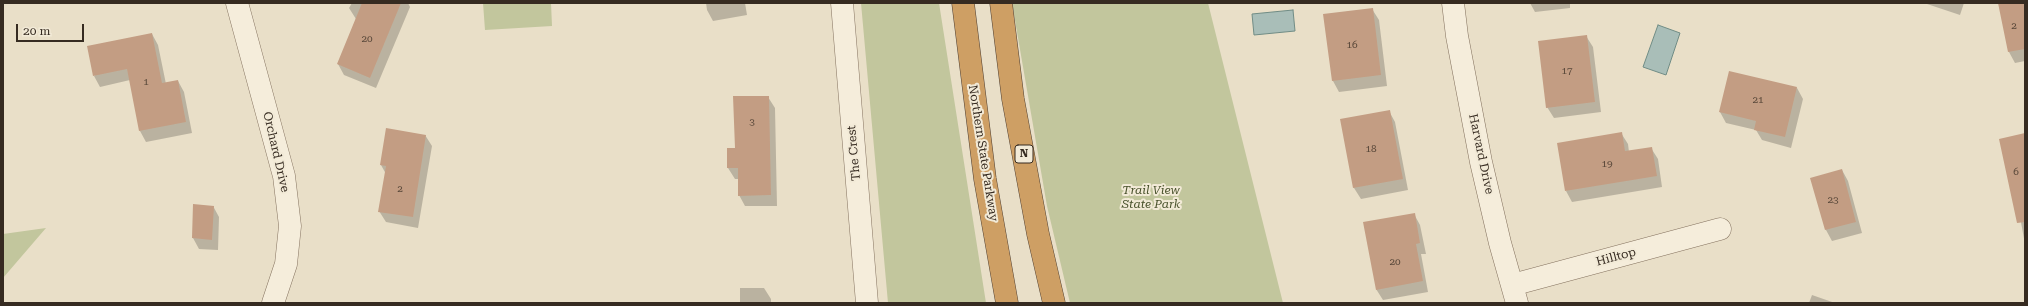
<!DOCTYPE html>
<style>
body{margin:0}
#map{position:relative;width:2028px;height:306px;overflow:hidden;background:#e9dfc8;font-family:"Roboto Serif",serif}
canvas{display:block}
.frame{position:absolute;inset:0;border:4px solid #362b21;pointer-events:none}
.scale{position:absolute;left:16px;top:24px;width:68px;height:18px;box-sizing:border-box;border:2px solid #362b21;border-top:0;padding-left:5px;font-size:12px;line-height:14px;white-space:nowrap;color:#362b21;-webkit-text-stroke:3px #f2ead7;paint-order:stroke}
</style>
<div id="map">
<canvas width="2028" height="306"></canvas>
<div class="frame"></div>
<div class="scale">20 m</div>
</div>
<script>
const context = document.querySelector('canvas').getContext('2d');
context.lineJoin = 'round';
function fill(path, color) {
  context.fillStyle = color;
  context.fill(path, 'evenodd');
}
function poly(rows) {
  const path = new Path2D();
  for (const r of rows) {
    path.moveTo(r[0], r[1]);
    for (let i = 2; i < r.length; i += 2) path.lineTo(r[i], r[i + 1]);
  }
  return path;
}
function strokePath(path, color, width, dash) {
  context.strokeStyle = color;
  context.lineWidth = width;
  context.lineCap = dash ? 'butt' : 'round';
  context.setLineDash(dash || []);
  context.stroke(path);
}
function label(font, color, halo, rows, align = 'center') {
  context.font = font + ' "Roboto Serif",serif';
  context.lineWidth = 4;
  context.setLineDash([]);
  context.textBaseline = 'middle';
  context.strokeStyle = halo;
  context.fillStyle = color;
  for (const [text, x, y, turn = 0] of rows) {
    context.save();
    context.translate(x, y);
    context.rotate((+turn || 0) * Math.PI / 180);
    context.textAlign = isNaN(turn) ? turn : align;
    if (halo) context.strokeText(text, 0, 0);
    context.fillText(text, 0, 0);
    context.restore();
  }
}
const green = poly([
 [483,3,551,3,552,26,485,30],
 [861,3,939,3,986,303,888,303],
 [1012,3,1208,3,1283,303,1070,303,1047,206],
 [46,228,3,278,3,234]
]);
const water = poly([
 [1293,10,1295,31,1254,35,1252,14,1293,10],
 [1658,25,1680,33,1666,75,1643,67,1658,25]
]);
const shadow = poly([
 [352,3,408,3,410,7,376,88,344,75,338,64,356,19,349,8],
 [706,3,745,3,747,15,713,21,707,10],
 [1530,3,1570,3,1570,8,1535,12],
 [1924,3,1964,3,1960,15],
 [1999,3,2025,3,2025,61,2015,63,2009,52],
 [1372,9,1379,20,1387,86,1339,92,1333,81,1324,15],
 [152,34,158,45,166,84,178,81,184,92,192,133,146,142,140,131,130,80,100,87,94,76],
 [1586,36,1593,47,1601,112,1554,118,1547,107],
 [1797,88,1803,99,1791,148,1762,140,1756,130,1726,123,1720,112],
 [768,97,775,108,777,206,745,206,739,195,739,179,735,179,728,168,736,149],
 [1389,111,1395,122,1408,190,1361,199,1354,188,1342,120],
 [1621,133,1628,144,1629,152,1651,148,1658,159,1662,187,1572,202,1566,191],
 [2025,134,2025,244,2020,217],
 [425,135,432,146,418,228,386,222,379,211,386,174,381,165],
 [1842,170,1848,181,1862,233,1832,241,1826,230,1812,179],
 [194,206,213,206,219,217,218,250,199,249,193,238],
 [1414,214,1420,225,1426,254,1421,254,1428,292,1383,300,1376,289],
 [740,288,764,288,771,299,771,303,740,303],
 [1812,295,1835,303,1809,303]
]);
const building = poly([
 [362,3,401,3,370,78,337,64],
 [1998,3,2025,3,2025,49,2008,52],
 [1373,8,1381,75,1332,81,1323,14],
 [152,33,162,83,178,80,186,122,139,131,127,69,93,76,87,46],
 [1587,35,1595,102,1546,108,1538,41],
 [1729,71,1797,87,1785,137,1754,130,1756,121,1719,112],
 [733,96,769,96,771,195,738,196,738,168,727,168,727,148,735,148],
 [1390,110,1403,179,1353,188,1340,119],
 [386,128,426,135,413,217,378,212,386,166,380,165],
 [1622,132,1625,151,1652,147,1657,176,1565,191,1557,143],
 [2025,133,2025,222,2017,223,1999,139],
 [1842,169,1856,222,1825,230,1810,178],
 [193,204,214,206,212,240,192,238],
 [1415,213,1420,243,1416,244,1423,281,1376,290,1363,222]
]);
const street = poly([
 [237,3,284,176,290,226,286,264,273,303],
 [842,3,867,303],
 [1453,3,1457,36,1481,162,1500,243,1517,303],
 [1512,285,1720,229]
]);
const highway = poly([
 [963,3,985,179,1007,303],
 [1001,3,1013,99,1038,234,1054,303]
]);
const numberNames = [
 ["2",2014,26],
 ["20",367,39],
 ["16",1352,45],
 ["17",1567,71],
 ["1",146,82],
 ["21",1758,100],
 ["3",752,122],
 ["18",1371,149],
 ["19",1607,164],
 ["6",2016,172],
 ["2",400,189],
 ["23",1833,200],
 ["20",1395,262]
];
const shields = [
 [1024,154,18]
];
const shieldNames = [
 ["N",1024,154]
];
const streetNames = [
 ["Orchard Drive",276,152,77],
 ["The Crest",854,153,-95],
 ["Northern State Parkway",983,153,81],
 ["Harvard Drive",1481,154,78],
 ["Hilltop",1616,257,-15]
];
const parkNames = [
 ["Trail View",1151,190],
 ["State Park",1151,204]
];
fill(green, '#c2c69d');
fill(water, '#a9beb8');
strokePath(water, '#708c85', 1);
fill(shadow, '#0003');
fill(building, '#c39d83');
strokePath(street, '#84725f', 23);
strokePath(highway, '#524133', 23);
strokePath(street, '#f5eddb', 22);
strokePath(highway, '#ce9f64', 22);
label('10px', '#59483a', null, numberNames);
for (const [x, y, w] of shields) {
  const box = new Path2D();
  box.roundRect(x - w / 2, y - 9, w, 18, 3);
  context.fillStyle = '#f2ead7';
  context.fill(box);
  strokePath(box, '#362b21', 1);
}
label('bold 11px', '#362b21', null, shieldNames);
label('12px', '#362b21', '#f2ead7', streetNames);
label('italic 12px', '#47502a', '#f2ead7', parkNames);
</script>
